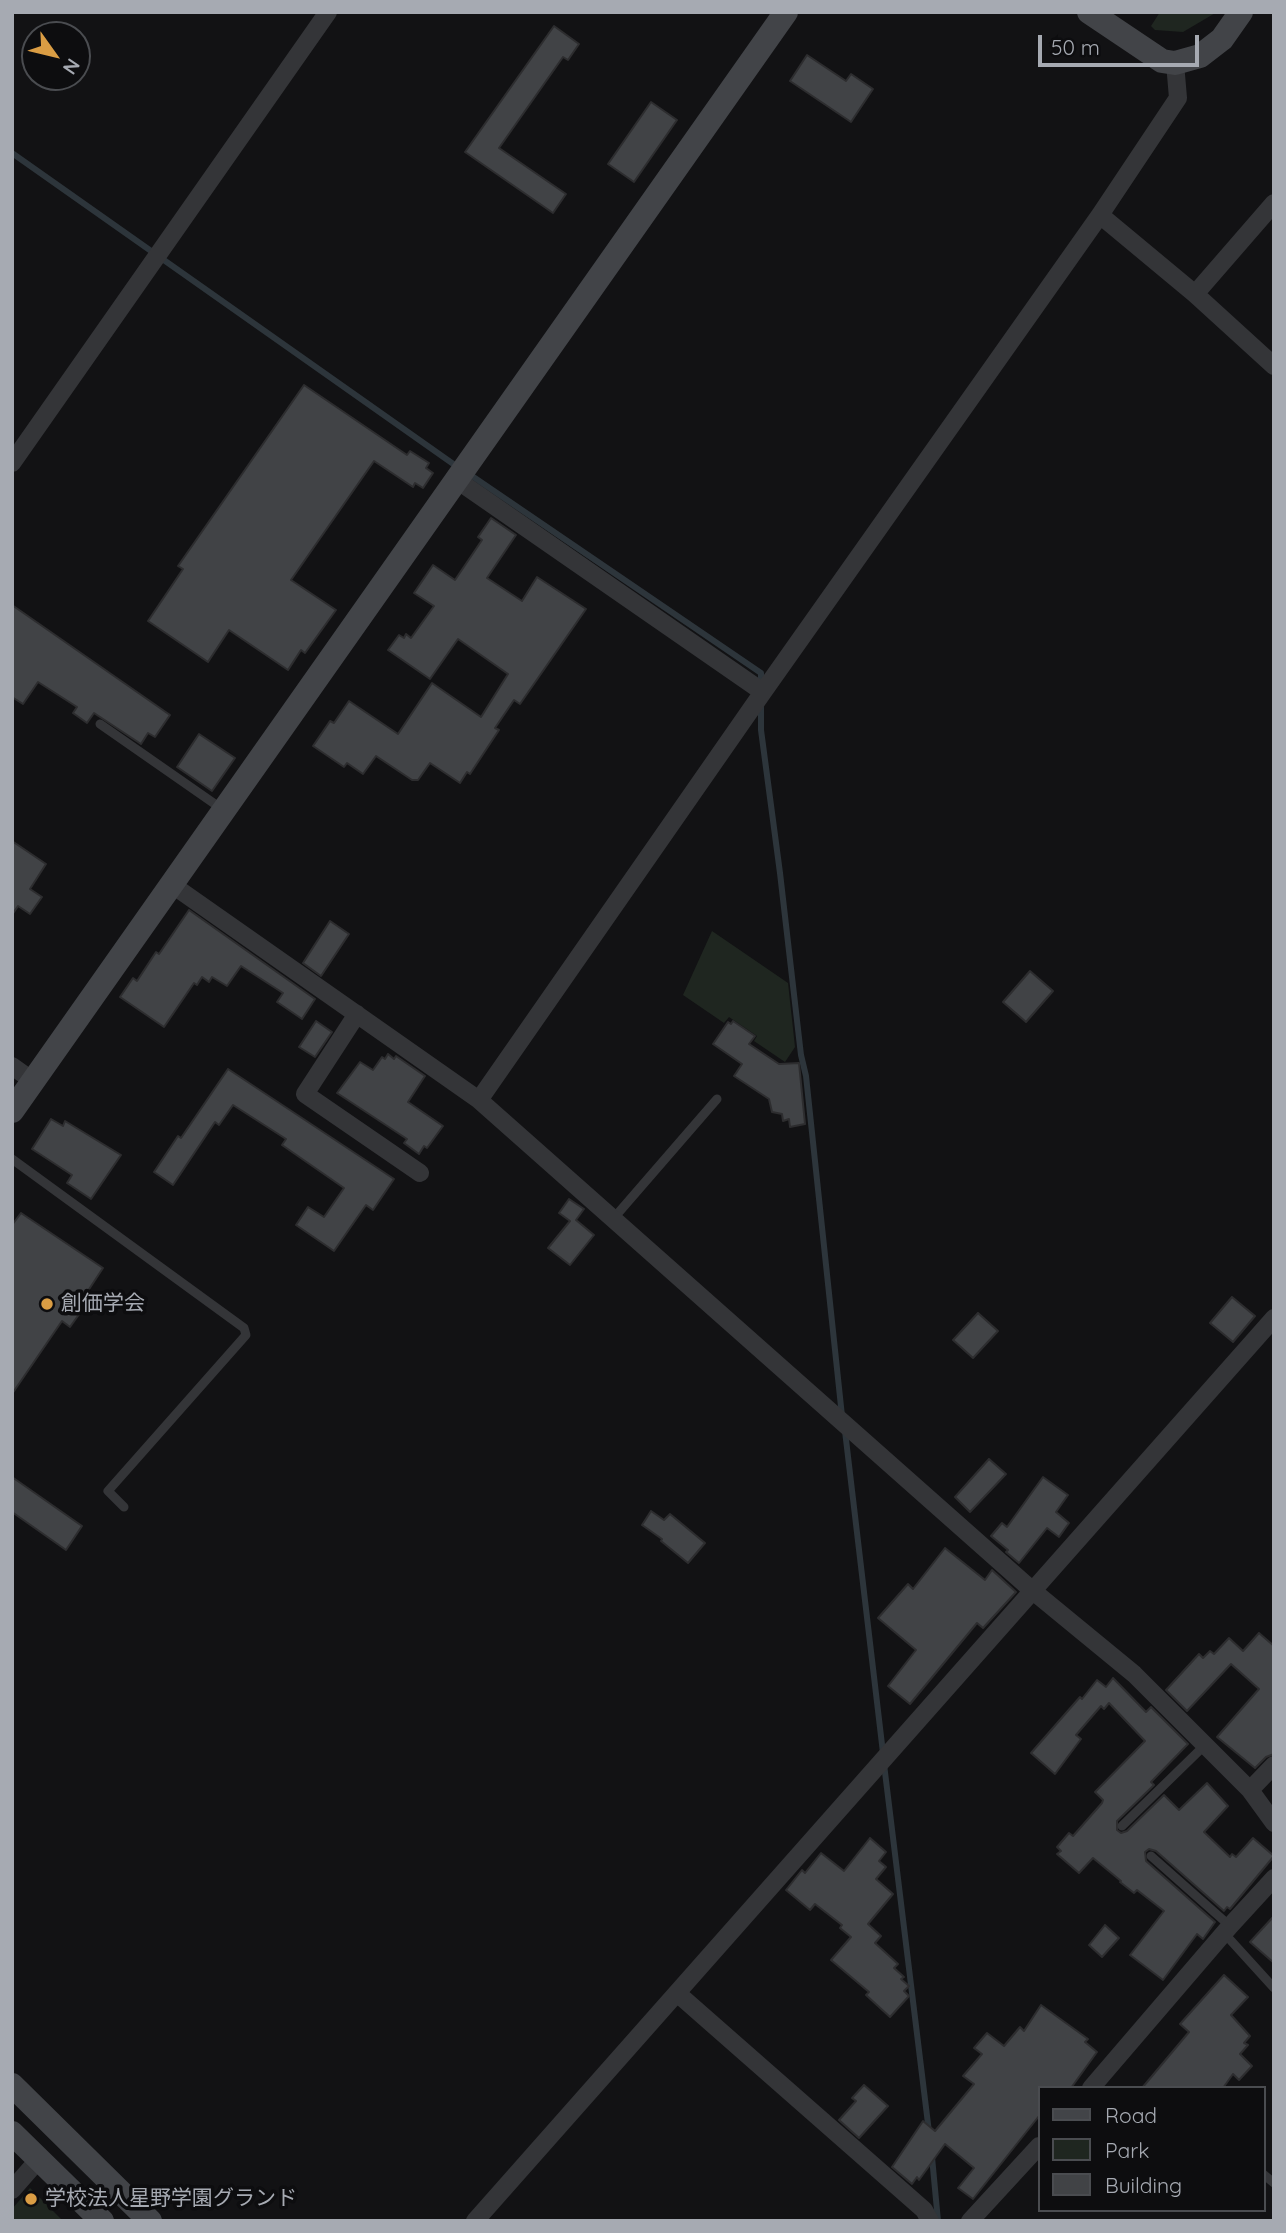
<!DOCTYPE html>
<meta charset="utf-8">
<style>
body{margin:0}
#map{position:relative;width:1286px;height:2233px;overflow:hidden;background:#121214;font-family:Quicksand,sans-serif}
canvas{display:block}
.frame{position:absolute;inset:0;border:14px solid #a6aab2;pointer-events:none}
.legend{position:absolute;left:1038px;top:2086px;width:228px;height:126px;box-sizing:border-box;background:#0d0d0f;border:2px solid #4a4c50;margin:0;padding:9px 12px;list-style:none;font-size:21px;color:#a6aab2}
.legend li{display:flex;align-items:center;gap:14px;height:35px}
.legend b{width:35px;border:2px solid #4a4c50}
.north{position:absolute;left:21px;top:21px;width:70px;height:70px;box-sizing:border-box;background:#0d0d0f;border:2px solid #4a4c50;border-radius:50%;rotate:124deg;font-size:19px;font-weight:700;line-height:28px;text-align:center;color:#a6aab2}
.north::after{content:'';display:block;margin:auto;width:24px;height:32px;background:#da9d44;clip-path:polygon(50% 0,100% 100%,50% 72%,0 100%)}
.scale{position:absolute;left:1038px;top:35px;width:161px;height:32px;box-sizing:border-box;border:4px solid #a6aab2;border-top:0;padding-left:9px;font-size:21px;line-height:24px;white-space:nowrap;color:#a6aab2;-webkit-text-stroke:5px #0d0d0f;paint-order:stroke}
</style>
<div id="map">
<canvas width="1286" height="2233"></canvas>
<div class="frame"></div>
<ul class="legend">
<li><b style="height:9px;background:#424448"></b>Road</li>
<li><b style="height:19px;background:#1f2620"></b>Park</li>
<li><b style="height:19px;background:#414346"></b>Building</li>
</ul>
<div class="north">N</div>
<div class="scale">50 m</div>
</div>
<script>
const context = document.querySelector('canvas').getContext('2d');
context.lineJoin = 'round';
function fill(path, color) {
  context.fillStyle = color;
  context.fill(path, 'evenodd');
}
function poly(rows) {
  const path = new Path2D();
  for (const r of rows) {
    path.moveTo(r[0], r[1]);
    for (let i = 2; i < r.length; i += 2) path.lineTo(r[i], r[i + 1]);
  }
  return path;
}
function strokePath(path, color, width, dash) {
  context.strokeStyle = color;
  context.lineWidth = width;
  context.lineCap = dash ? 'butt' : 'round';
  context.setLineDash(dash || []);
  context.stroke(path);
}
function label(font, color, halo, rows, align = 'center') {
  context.font = font + ' Quicksand,"Noto Sans JP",sans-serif';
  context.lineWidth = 7;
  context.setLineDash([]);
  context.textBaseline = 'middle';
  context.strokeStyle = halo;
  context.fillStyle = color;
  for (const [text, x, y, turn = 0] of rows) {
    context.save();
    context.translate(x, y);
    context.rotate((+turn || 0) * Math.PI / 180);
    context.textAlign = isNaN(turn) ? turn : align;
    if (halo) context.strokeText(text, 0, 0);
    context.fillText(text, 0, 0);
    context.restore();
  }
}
const green = poly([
 [1160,12,1217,12,1183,32,1155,30,1151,26],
 [712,931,788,983,795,1047,785,1062,754,1041,757,1036,729,1017,724,1023,683,995],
 [30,2188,63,2221,12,2221,12,2209]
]);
const stream = poly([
 [12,153,459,468],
 [469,474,761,673,761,687],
 [761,704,761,730,780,873,801,1055,806,1076,842,1416],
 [845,1431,883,1753],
 [884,1764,929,2132],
 [932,2157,938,2221]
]);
const building = poly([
 [554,26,579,44,568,60,563,57,499,148,566,194,553,213,465,152,554,26],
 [807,55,846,81,851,74,873,89,851,122,790,81,807,55],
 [651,102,677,120,634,182,608,164,651,102],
 [304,385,407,455,410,451,429,463,426,468,433,473,423,488,415,483,413,487,374,461,291,580,336,610,305,653,301,650,288,670,229,630,208,662,148,621,183,569,178,566,304,385],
 [491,518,516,535,487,578,522,601,537,577,586,609,520,704,514,700,495,728,499,730,470,774,467,772,460,783,430,763,418,780,412,780,376,756,363,774,347,763,344,767,313,746,330,721,334,723,349,701,398,734,432,683,481,717,508,674,458,639,430,679,388,650,399,635,404,638,406,634,411,638,434,606,414,593,433,565,455,580,482,540,478,537,491,518],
 [12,605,170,715,155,737,148,733,141,744,94,713,87,723,73,713,77,707,38,682,23,704,12,697,12,605],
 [199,734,235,758,212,791,177,767,199,734],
 [12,841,46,864,30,889,42,897,30,914,18,906,12,915,12,841],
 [189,910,315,999,302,1019,277,1002,283,993,241,966,227,986,212,977,209,982,202,977,197,985,194,983,164,1027,120,997,133,978,137,981,156,952,159,954,189,910],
 [330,921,349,934,321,976,303,963,330,921],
 [1030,971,1053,991,1026,1022,1003,1002,1030,971],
 [316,1021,332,1032,315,1057,299,1047,316,1021],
 [733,1021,755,1036,749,1044,779,1064,799,1063,805,1124,790,1127,789,1119,783,1121,782,1114,772,1112,769,1099,734,1076,742,1064,713,1044,728,1022,731,1024,733,1021],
 [388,1054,394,1059,396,1056,425,1076,408,1102,443,1126,427,1148,424,1146,419,1154,404,1143,407,1139,337,1093,360,1062,373,1070,382,1057,385,1059,388,1054],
 [228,1069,394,1179,373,1210,366,1205,334,1251,296,1225,308,1207,324,1217,344,1188,282,1145,286,1139,233,1105,219,1125,215,1122,173,1185,154,1172,178,1136,181,1138,228,1069],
 [51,1119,63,1126,65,1121,121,1155,91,1199,67,1183,72,1175,32,1149,51,1119],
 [569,1199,584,1209,576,1220,594,1235,570,1265,548,1248,570,1221,559,1213,569,1199],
 [21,1213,103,1268,80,1303,85,1306,70,1327,62,1321,12,1394,12,1225,21,1213],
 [1232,1297,1255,1316,1233,1342,1210,1323,1232,1297],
 [978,1313,998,1331,973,1358,953,1340,978,1313],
 [989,1459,1006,1474,970,1512,955,1497,989,1459],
 [12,1477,82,1526,66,1550,12,1512,12,1477],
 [1043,1477,1068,1495,1056,1512,1069,1523,1059,1537,1047,1528,1019,1563,1006,1552,1008,1550,991,1536,1002,1523,1007,1527,1043,1477],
 [651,1511,664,1520,670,1514,705,1543,688,1563,661,1541,662,1539,642,1525,651,1511],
 [945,1548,985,1580,992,1570,1016,1592,983,1628,977,1623,910,1704,888,1686,916,1650,878,1618,908,1584,913,1589,945,1548],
 [1259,1633,1274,1646,1274,1754,1266,1757,1255,1768,1217,1737,1259,1689,1231,1664,1187,1711,1166,1690,1199,1654,1203,1658,1210,1651,1214,1654,1229,1638,1243,1651,1259,1633],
 [1113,1678,1146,1712,1151,1707,1188,1744,1151,1782,1154,1785,1117,1821,1117,1830,1121,1833,1127,1831,1164,1795,1179,1810,1207,1783,1228,1806,1204,1832,1230,1857,1232,1854,1236,1857,1253,1838,1274,1856,1230,1909,1227,1907,1224,1911,1156,1851,1149,1849,1145,1852,1146,1861,1215,1922,1203,1939,1197,1934,1163,1980,1130,1955,1164,1911,1137,1890,1134,1893,1120,1882,1121,1881,1093,1858,1079,1873,1057,1854,1061,1851,1057,1847,1069,1833,1073,1836,1102,1803,1103,1800,1095,1792,1145,1741,1109,1703,1104,1709,1101,1706,1076,1735,1081,1739,1055,1774,1031,1753,1080,1697,1082,1699,1097,1680,1106,1687,1113,1678],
 [870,1838,886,1852,879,1861,886,1867,876,1879,893,1894,868,1924,881,1936,875,1943,898,1964,894,1968,904,1977,901,1979,909,1986,904,1991,909,1996,890,2017,866,1995,869,1992,831,1960,851,1937,840,1928,842,1925,815,1904,810,1910,786,1890,802,1870,805,1873,821,1853,844,1871,870,1838],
 [1274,1916,1274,1963,1250,1942,1274,1916],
 [1105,1925,1119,1938,1102,1957,1089,1945,1105,1925],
 [1224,1975,1248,1997,1231,2015,1250,2036,1244,2043,1248,2045,1240,2054,1252,2066,1239,2080,1233,2074,1223,2088,1142,2088,1189,2032,1180,2024,1224,1975],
 [1041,2005,1088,2039,1085,2042,1097,2052,1071,2088,1039,2088,1039,2116,973,2199,958,2188,974,2168,945,2144,919,2180,917,2177,912,2184,892,2167,923,2121,935,2131,974,2084,963,2076,982,2054,974,2048,987,2033,1004,2046,1020,2027,1024,2031,1041,2005],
 [864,2085,888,2106,859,2138,839,2120,856,2101,852,2098,864,2085]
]);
const lane = poly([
 [100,724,222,809],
 [12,1159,244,1328,246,1335,108,1491,124,1507],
 [613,1219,717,1099],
 [1122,1826,1205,1745],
 [1151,1856,1230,1926],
 [1224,1933,1274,1988],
 [1263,2174,1274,2183]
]);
const street = poly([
 [1100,215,1195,294,1274,366],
 [1195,294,1274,203],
 [12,463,328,12],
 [457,480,763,692],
 [171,884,479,1100,1033,1591,1134,1674,1250,1790,1274,1823],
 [357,1014,305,1094,420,1173],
 [12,1066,33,1081],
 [479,1100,763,692,1100,215,1178,98,1175,63],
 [1250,1790,1274,1765],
 [677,1993,924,2210,930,2221],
 [1091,2088,1230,1926,1274,1878],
 [12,2190,39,2159],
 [475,2221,1274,1318],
 [970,2221,1039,2146]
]);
const secondary = poly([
 [1089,12,1162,61,1175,63,1200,56,1222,39,1241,12],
 [12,1111,786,12],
 [12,2085,150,2221],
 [12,2133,102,2221]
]);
const markers = [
 [47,1304,7,"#da9d44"],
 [31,2199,7,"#da9d44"]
];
const poiNames = [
 ["創価学会",61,1304],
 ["学校法人星野学園グランド",45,2199]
];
fill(green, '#1f2620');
strokePath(stream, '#2d353b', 6);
fill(building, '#414346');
strokePath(building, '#2d2d2f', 2);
strokePath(lane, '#343538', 9);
strokePath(street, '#343538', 18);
strokePath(secondary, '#424448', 24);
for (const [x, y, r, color] of markers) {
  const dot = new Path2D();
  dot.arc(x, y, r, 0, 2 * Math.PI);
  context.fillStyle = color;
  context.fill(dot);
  strokePath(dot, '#0d0d0f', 2.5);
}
label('21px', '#a6aab2', '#0d0d0f', poiNames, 'left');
</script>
